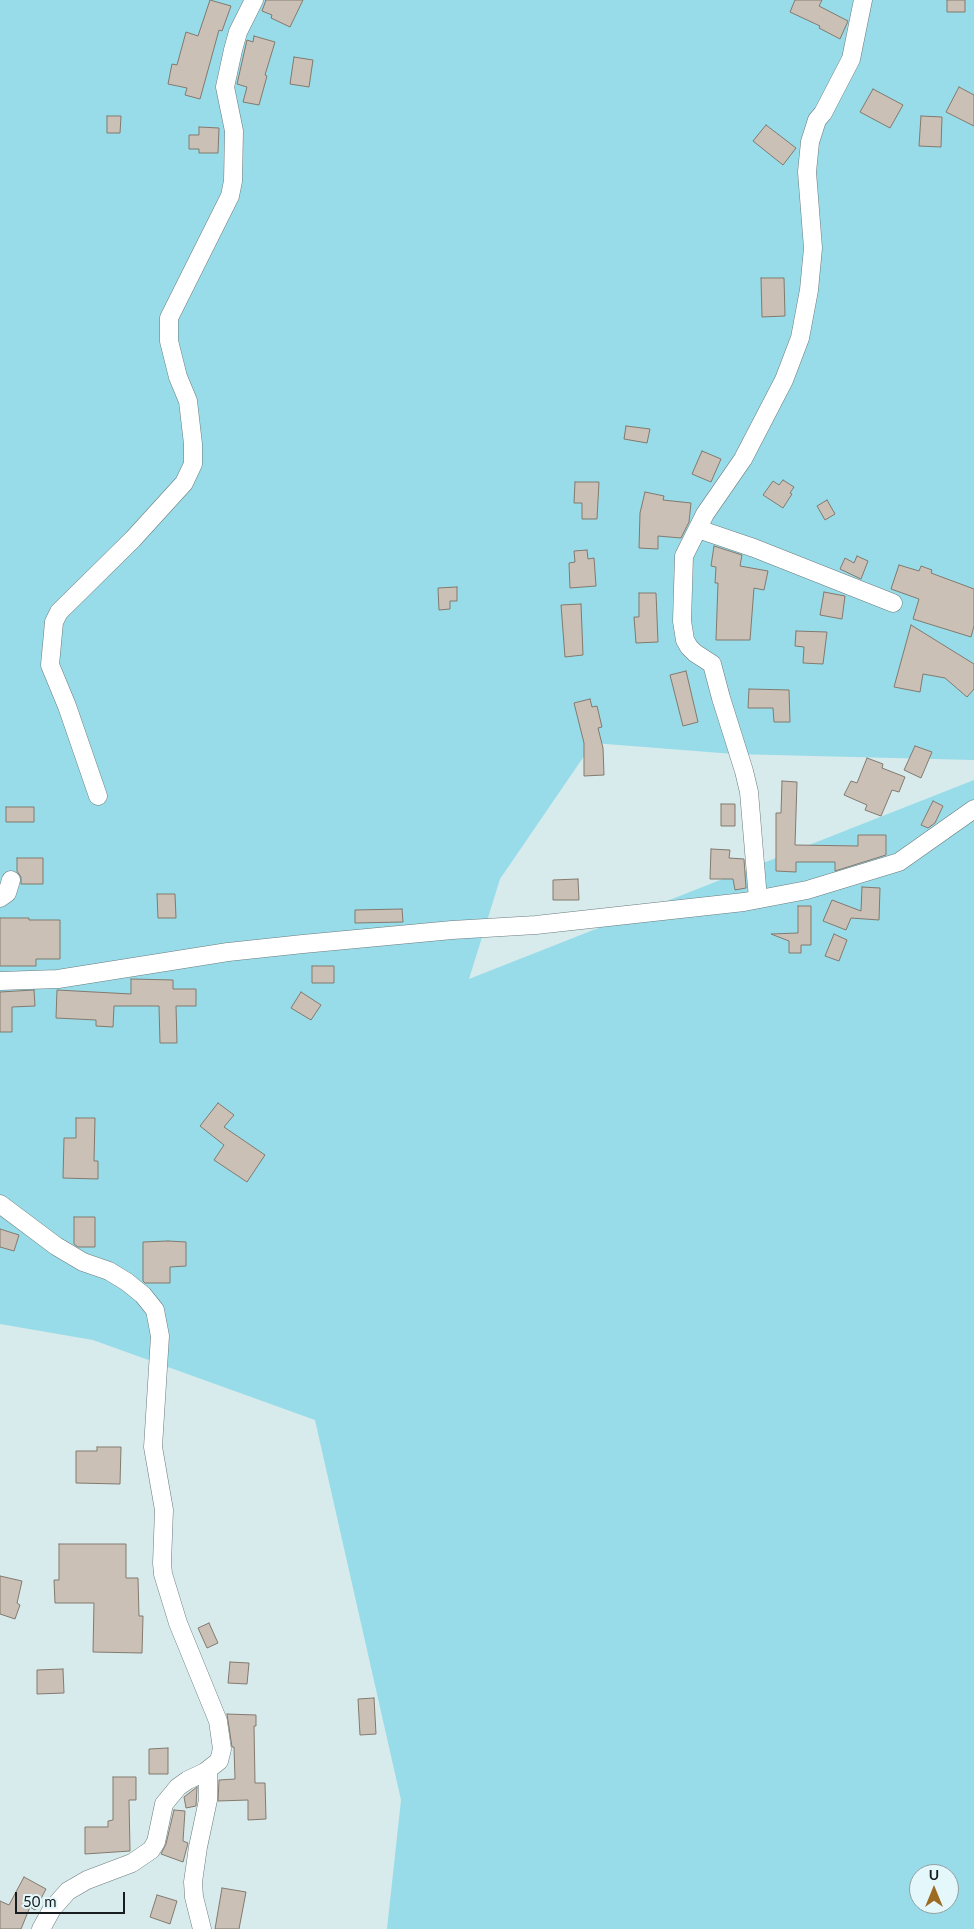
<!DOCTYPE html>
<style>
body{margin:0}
#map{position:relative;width:974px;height:1929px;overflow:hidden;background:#d7eaec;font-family:Lato,sans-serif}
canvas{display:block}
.north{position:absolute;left:909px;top:1864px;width:50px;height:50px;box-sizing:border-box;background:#e4f7fa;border:1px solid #92a0a2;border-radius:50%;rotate:0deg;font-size:14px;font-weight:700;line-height:20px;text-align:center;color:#171d1f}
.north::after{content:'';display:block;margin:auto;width:18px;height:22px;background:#9e6b22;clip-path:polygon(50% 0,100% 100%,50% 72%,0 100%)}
.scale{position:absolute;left:15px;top:1892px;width:110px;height:22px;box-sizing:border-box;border:2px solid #171d1f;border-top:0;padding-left:6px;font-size:15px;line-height:18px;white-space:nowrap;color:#171d1f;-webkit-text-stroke:4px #e4f7fa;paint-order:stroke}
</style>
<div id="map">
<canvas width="974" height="1929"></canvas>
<div class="north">U</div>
<div class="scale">50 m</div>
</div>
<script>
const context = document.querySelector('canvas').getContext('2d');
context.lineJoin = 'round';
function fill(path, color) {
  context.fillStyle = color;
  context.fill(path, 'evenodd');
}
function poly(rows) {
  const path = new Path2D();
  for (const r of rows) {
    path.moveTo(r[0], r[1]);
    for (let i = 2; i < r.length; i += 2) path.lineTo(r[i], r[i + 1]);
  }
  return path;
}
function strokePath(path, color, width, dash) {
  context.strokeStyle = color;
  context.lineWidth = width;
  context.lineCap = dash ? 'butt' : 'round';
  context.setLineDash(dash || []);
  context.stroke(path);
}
const green = poly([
 [0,0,974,0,974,760,734,754,593,743,500,879,469,979,974,780,974,1929,387,1929,401,1800,315,1420,93,1340,0,1324],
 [919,1874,949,1874,949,1904,919,1904]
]);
const building = poly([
 [210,0,231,6,222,31,219,30,200,99,185,95,187,88,168,84,172,64,177,65,186,32,198,36,210,0],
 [266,0,303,0,290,27,271,18,272,15,262,11,266,0],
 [795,0,822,0,819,6,848,21,840,39,819,28,820,26,790,12,795,0],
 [947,0,965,0,965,12,947,12,947,0],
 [254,36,275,42,265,75,267,76,259,105,243,102,247,87,237,84,247,40,253,42,254,36],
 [294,57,313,60,309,87,290,84,294,57],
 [959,87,974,95,974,126,946,112,959,87],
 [873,89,903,105,890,128,860,112,873,89],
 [107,116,121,116,120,133,107,133,107,116],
 [921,116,942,117,941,147,919,146,921,116],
 [766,125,796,148,783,165,753,141,766,125],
 [199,127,219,128,218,153,199,153,199,149,189,149,189,135,199,135,199,127],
 [761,278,784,278,785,316,762,317,761,278],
 [626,426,650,429,647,443,624,439,626,426],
 [702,451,721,459,711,482,692,474,702,451],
 [783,480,794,487,790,493,792,494,783,508,763,495,773,481,779,485,783,480],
 [575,482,599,482,597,519,582,519,582,503,574,503,575,482],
 [645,492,664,496,663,500,691,503,689,522,681,538,658,536,658,549,639,548,640,513,645,492],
 [827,500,835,514,825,520,817,506,827,500],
 [714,546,742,555,740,566,768,571,764,590,754,588,750,640,716,640,718,583,715,583,716,567,711,566,714,546],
 [587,550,588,559,594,558,596,586,570,588,569,563,575,562,574,551,587,550],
 [857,556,868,561,861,579,840,569,845,558,854,563,857,556],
 [899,565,919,571,921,566,932,570,931,573,974,589,974,626,971,637,913,619,919,599,891,589,899,565],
 [457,587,457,601,450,601,450,609,439,610,438,588,457,587],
 [824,592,845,596,842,619,820,615,824,592],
 [639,593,656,593,658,642,636,643,634,617,639,617,639,593],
 [581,604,583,655,565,657,561,605,581,604],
 [911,625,974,664,974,689,967,697,945,678,923,674,920,692,894,687,911,625],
 [796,631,827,632,823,664,803,663,804,647,795,646,796,631],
 [686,671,698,722,683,726,670,675,686,671],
 [749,689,789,690,790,722,774,722,773,708,748,708,749,689],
 [590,699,592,707,597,706,602,727,598,728,603,748,604,775,584,776,584,743,574,703,590,699],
 [915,746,932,752,921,778,904,770,915,746],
 [867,758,883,764,882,768,905,777,899,792,892,790,881,816,865,810,867,805,844,795,851,781,857,783,867,758],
 [782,781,797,782,795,845,858,846,858,835,886,835,886,855,835,871,835,862,796,862,796,872,776,871,776,813,781,813,782,781],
 [933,801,943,806,935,823,928,828,921,825,933,801],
 [721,804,735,804,735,826,721,826,721,804],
 [6,807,34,807,34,822,6,822,6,807],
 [711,849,730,850,729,858,744,859,746,888,735,890,733,879,710,879,711,849],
 [17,858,43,858,43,884,21,884,21,877,17,871,17,858],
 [578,879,579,900,553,900,553,880,578,879],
 [862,887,880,888,879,920,851,918,846,930,823,921,832,900,861,911,862,887],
 [157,894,175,894,176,918,158,918,157,894],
 [798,906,811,906,811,945,801,945,801,953,789,953,789,941,771,934,798,933,798,906],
 [402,909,403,922,355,923,355,910,402,909],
 [0,918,29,918,29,920,60,920,60,959,36,959,36,966,0,966,0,918],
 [834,934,847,940,839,961,825,956,834,934],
 [312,966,334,966,334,983,312,983,312,966],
 [131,979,173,980,173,989,196,989,196,1006,176,1006,177,1043,160,1043,159,1006,114,1006,113,1027,96,1026,96,1020,56,1018,57,990,131,994,131,979],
 [34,990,35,1006,12,1007,12,1032,0,1032,0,992,34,990],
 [301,992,321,1005,311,1020,291,1008,301,992],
 [218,1103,234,1115,224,1127,265,1155,247,1182,214,1160,224,1145,200,1126,218,1103],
 [76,1118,95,1118,94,1161,98,1161,98,1179,63,1178,64,1138,76,1138,76,1118],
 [74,1217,95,1217,95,1247,78,1247,74,1244,74,1217],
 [0,1229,19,1235,14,1251,0,1247,0,1229],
 [168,1241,186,1242,186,1266,170,1267,170,1283,145,1283,143,1281,143,1242,168,1241],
 [97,1447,121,1447,120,1484,76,1483,76,1451,97,1451,97,1447],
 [59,1544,126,1544,126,1578,138,1578,139,1616,143,1616,142,1653,93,1652,94,1603,55,1603,54,1580,59,1580,59,1544],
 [0,1576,22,1581,17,1603,20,1605,15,1619,0,1614,0,1576],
 [209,1623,218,1643,207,1648,198,1628,209,1623],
 [230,1662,249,1663,247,1684,228,1683,230,1662],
 [63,1669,64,1693,37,1694,37,1670,63,1669],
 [374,1698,376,1734,360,1735,358,1699,374,1698],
 [227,1714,256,1715,256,1726,254,1726,255,1783,265,1783,266,1819,248,1820,248,1800,218,1801,219,1780,235,1779,234,1747,232,1747,227,1714],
 [168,1748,168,1774,149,1774,149,1749,168,1748],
 [113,1777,136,1777,136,1800,129,1800,130,1851,85,1854,85,1827,108,1827,108,1821,113,1820,113,1777],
 [197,1787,196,1806,186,1808,184,1797,197,1787],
 [174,1810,185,1811,183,1841,188,1843,183,1862,161,1854,166,1844,174,1810],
 [24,1877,46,1889,35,1910,30,1907,21,1929,0,1929,0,1901,9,1905,24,1877],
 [222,1888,246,1892,239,1929,215,1929,222,1888],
 [157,1895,177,1901,170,1924,150,1917,157,1895]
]);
const street = poly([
 [698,529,754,548,893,603],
 [98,796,67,706,50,665,54,622,59,612,133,539,184,483,193,464,193,444,188,401,178,377,169,341,169,318,230,196,233,181,234,131,225,87,233,50,238,32,254,0],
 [0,898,7,893,11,880],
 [758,899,749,792,744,771,721,698,712,664,695,653,689,647,685,640,682,621,684,556,705,514,743,459,784,380,800,338,809,290,813,248,807,172,810,142,817,120,823,113,851,59,863,0],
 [0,981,58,979,228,952,303,944,452,930,536,925,744,902,807,890,899,862,974,809],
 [0,1204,56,1246,83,1262,109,1271,127,1282,143,1295,155,1310,160,1336,153,1447,164,1510,162,1563,163,1574,178,1623,218,1721,222,1749,219,1761,205,1772,188,1780,178,1787,164,1804,156,1842,151,1850,132,1863,87,1880,68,1891,52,1909,41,1929],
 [202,1929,194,1897,193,1882,198,1847,208,1800,208,1770]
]);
fill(green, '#97dce8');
fill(building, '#cac0b5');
strokePath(building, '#837a6f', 1);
strokePath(street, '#6b7b7e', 19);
strokePath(street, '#fff', 18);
</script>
